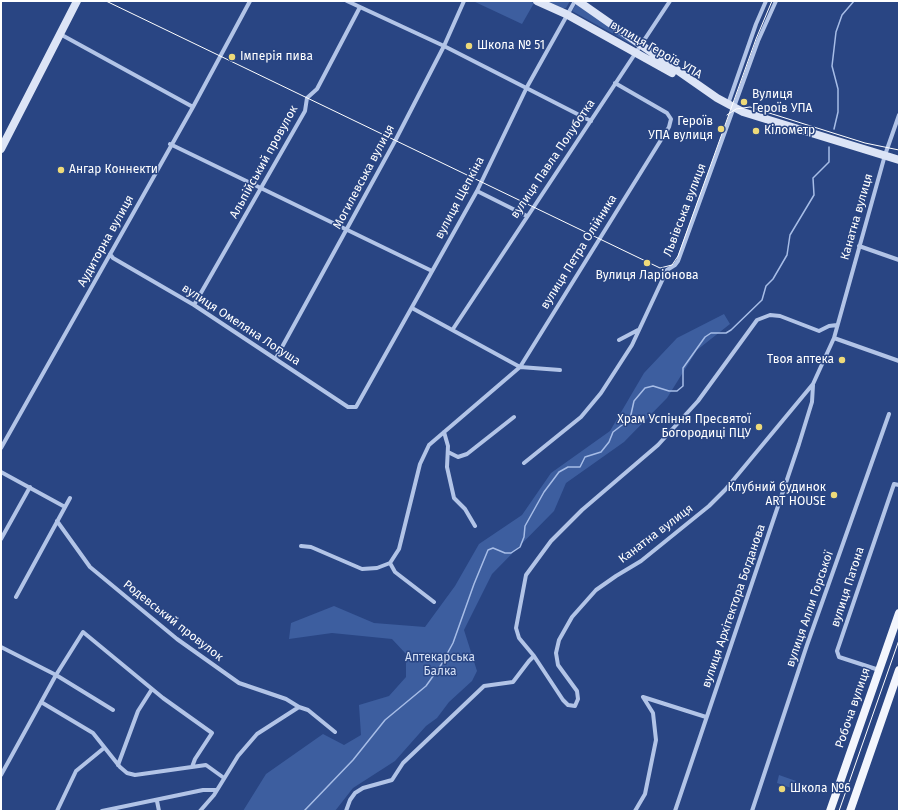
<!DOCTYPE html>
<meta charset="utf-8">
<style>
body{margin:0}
#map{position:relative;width:900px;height:812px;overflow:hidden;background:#294583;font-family:"Fira Sans",sans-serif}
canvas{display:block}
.frame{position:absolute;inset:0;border:2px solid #fff;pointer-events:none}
</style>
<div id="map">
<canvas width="900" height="812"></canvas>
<div class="frame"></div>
</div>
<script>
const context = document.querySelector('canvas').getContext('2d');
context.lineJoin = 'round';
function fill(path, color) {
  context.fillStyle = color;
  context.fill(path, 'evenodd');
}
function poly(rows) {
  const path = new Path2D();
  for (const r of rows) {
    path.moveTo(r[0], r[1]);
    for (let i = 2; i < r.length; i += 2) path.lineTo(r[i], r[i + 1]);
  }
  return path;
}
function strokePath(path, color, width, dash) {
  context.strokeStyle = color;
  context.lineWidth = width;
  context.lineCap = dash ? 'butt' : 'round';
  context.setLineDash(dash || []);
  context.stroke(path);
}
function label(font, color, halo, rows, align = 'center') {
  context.font = font + ' "Fira Sans",sans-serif';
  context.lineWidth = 3;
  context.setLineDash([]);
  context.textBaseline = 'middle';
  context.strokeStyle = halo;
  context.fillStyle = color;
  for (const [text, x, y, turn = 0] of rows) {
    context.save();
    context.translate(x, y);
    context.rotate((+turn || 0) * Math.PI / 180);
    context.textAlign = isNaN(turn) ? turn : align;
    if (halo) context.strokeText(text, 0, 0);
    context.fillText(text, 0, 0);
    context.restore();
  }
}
const green = poly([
 [473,1,530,1,534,3,522,24],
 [547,1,570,1,566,8,562,8],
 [577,3,636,44,635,46,572,11],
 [724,314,730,324,697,350,667,398,624,442,566,483,554,511,492,574,464,630,477,671,472,681,449,702,437,718,426,726,395,761,353,788,335,811,243,811,266,774,323,734,344,745,361,735,359,705,389,696,406,677,406,654,392,639,332,633,289,639,291,623,334,606,374,623,425,627,455,586,479,544,522,515,551,473,610,431,644,373,677,338],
 [779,775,796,781,794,789,777,783]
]);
const stream = poly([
 [834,129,838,112,838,89,832,66,836,32,842,15,854,1],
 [304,811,353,760,385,720,426,686,441,665,453,643,474,584,488,550,493,548,505,553,511,553,520,547,524,537,525,526,544,492,559,472,568,467,580,467,585,457,601,452,609,442,613,432,630,419,634,401,645,388,653,386,669,391,677,391,683,386,683,368,705,337,711,333,726,333,731,330,762,300,766,286,773,279,787,255,790,235,814,195,813,178,829,162,829,147]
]);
const street = poly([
 [347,1,444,46,591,121],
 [60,34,193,107],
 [728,104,756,24,766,1],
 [170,144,432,271],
 [477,191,527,216],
 [859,246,899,260],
 [110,254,113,258,194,305,348,407,356,407,477,191,527,87,575,1],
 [194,305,305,111,307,98,317,89,360,7],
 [412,308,520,367,560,370],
 [453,329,670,1],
 [834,338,899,361],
 [619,340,638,330],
 [276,358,395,141,444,46,464,1],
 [444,432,448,446,447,467,454,498,465,509,475,526],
 [1,448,193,107,250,1],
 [448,452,458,457,467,454,514,417],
 [524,463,581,417,601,393,632,345,667,270,675,265,678,261,758,41,776,1],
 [1,472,65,507],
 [57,521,90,567,177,639,239,683,286,699,299,707,308,710,335,732],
 [1,539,30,487],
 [301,546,311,547,362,569,377,568,390,563,399,549,420,464,429,445,520,367,669,127,671,119,667,113,615,83],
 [390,563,395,572,434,602],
 [16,597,70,498],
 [1,647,56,675,113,710],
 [534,656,563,700,568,705,575,706,578,699,577,691,558,665,556,653,559,640,572,617,596,590,616,576,641,561,709,506,725,490,813,384,834,338,885,155,899,115],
 [879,670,839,657,837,651,894,484,899,485],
 [643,697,706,717],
 [41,702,93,733,120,767,127,773,135,775,206,765,224,778],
 [118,765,138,711,152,689],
 [1,775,56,675,83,632,163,698,212,733,195,759,192,767],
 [157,801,159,811],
 [57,811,76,771,104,748],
 [102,811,203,790,216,790],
 [200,811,214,795,238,756,257,734,299,707],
 [346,811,350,800,355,793,363,788,392,780,403,763,484,686,513,682,529,661,534,656,519,638,516,628,526,575,551,541,582,510,658,445,698,401,757,320,770,315,780,316,819,331,829,326,837,325],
 [635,811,645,794,656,740,653,713,643,697],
 [675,811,799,444,812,402,813,385],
 [752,811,807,645,889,414]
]);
const secondary = poly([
 [537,1,566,14,672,73],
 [578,1,717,98,743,112,899,160],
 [1,149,77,1]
]);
const primary = poly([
 [830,811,899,613],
 [850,811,899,670]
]);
const tram = poly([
 [106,1,660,268,672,265,678,256,756,39,772,1],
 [727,115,736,109,750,107,865,143,899,150],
 [839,811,899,640]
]);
const markers = [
 [469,46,4,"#eeda79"],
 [232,57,4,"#eeda79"],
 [744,102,4,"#eeda79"],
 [721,129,4,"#eeda79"],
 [756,131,4,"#eeda79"],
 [61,170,4,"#eeda79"],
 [647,263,4,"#eeda79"],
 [842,360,4,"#eeda79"],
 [759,427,4,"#eeda79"],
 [834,495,4,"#eeda79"],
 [782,789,4,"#eeda79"]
];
const poiNames = [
 ["Школа № 51",477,46],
 ["Імперія пива",240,57],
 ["Вулиця",752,95],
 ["Героїв УПА",752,109],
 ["Героїв",713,122,"right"],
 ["УПА вулиця",713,136,"right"],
 ["Кілометр",764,131],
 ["Ангар Коннекти",69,170],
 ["Вулиця Ларіонова",647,276,"center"],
 ["Твоя аптека",834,360,"right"],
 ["Храм Успіння Пресвятої",751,420,"right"],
 ["Богородиці ПЦУ",751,434,"right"],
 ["Клубний будинок",826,488,"right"],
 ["ART HOUSE",826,502,"right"],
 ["Школа №6",790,789]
];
const streetNames = [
 ["вулиця Героїв УПА",656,50,30],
 ["вулиця Павла Полуботка",553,159,-56],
 ["Альпійський провулок",264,162,-61],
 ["Могилевська вулиця",364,177,-62],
 ["вулиця Щепкіна",460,198,-62],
 ["Львівська вулиця",685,210,-69],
 ["Канатна вулиця",857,217,-74],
 ["Аудиторна вулиця",106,241,-61],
 ["вулиця Петра Олійника",579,252,-58],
 ["вулиця Омеляна Логуша",241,325,33],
 ["Канатна вулиця",656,534,-37],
 ["вулиця Патона",848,587,-72],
 ["вулиця Архітектора Богданова",734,606,-71],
 ["вулиця Алли Горської",810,609,-71],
 ["Родевський провулок",173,621,38],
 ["Робоча вулиця",853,708,-71]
];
const parkNames = [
 ["Аптекарська",440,658],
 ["Балка",440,672]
];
fill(green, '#3d5e9f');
strokePath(stream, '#a7bde7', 1.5);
strokePath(street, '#b2c4e7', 4);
strokePath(secondary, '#dce4f6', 8);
strokePath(primary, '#f3f6fd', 8);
strokePath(tram, '#fff', 1);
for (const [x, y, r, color] of markers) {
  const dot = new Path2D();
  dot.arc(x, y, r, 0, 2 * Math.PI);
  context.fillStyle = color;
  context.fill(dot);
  strokePath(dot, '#294583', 1.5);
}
label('12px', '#fff', '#294583', poiNames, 'left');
label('12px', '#fff', '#294583', streetNames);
label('12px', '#d5e0f5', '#294583', parkNames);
</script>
